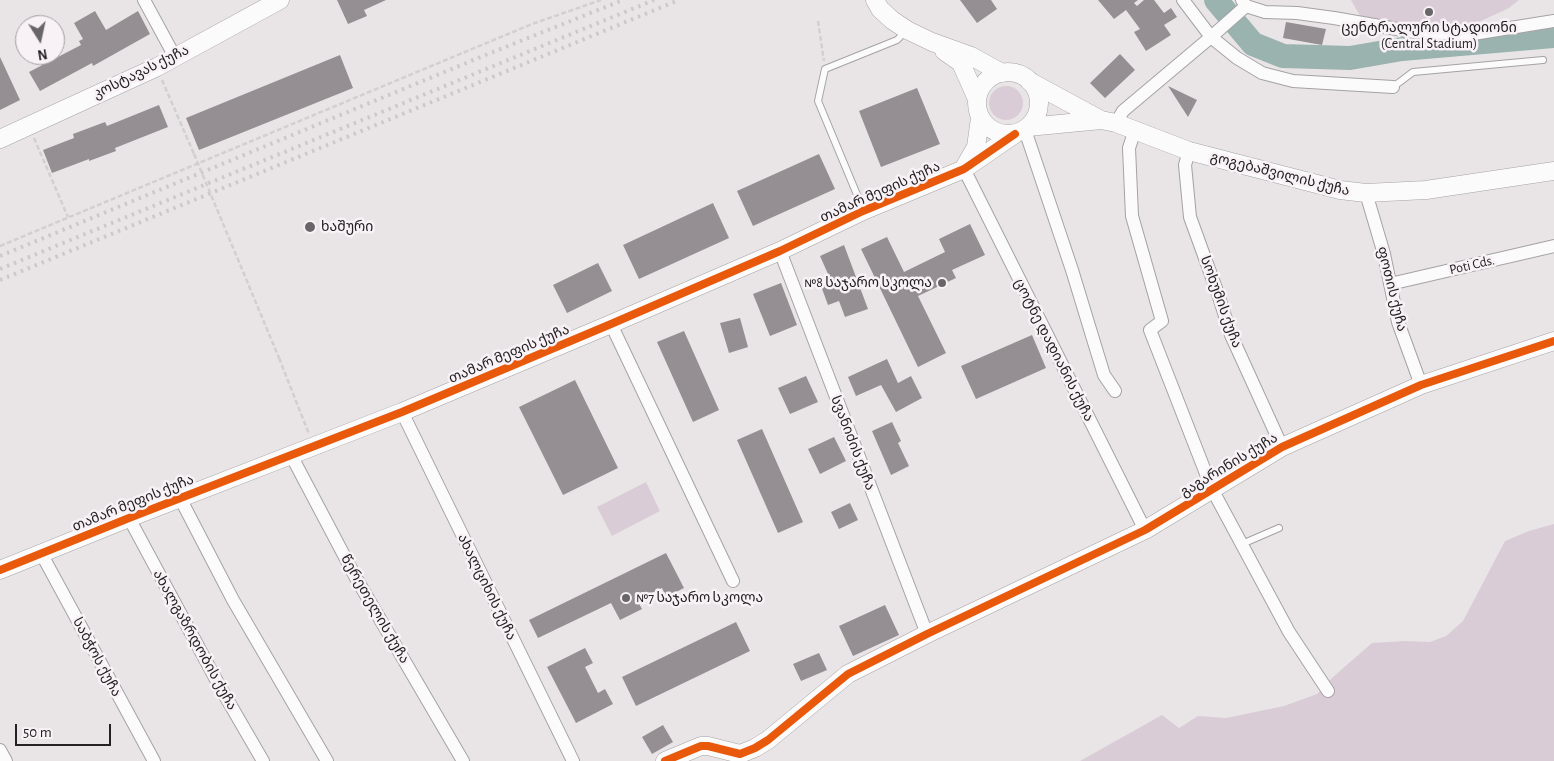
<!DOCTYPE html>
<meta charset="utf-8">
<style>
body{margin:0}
#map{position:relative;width:1554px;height:761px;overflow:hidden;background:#e9e5e7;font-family:"Alegreya Sans",sans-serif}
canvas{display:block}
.north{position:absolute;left:15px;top:15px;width:50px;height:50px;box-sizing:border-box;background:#f8f1f6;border:1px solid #a39ea2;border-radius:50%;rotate:170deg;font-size:14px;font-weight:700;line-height:20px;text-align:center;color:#242123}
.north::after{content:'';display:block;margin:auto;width:18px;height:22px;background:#696668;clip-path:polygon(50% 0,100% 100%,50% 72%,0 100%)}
.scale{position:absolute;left:15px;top:724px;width:96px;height:22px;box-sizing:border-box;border:2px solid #242123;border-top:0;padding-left:6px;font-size:15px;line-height:18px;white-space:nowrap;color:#242123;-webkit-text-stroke:4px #f8f1f6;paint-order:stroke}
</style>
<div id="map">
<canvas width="1554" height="761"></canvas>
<div class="north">N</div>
<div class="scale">50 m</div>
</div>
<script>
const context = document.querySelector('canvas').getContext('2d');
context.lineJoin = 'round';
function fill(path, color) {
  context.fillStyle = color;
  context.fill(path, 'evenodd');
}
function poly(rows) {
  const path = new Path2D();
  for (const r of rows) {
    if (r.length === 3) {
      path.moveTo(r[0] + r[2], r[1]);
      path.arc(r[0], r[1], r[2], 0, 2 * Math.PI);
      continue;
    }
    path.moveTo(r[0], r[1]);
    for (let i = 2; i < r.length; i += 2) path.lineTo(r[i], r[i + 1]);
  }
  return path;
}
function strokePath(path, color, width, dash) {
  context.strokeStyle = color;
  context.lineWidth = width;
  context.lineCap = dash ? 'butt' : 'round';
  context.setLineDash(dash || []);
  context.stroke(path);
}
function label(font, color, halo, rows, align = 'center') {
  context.font = font + ' "Alegreya Sans","Noto Sans Georgian",sans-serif';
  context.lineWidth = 5;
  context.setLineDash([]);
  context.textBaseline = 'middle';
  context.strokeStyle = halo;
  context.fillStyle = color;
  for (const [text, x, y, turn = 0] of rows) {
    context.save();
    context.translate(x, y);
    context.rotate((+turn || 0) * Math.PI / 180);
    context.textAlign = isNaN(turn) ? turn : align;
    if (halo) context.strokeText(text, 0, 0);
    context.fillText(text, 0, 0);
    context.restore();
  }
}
const green = poly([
 [1351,0,1519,0,1509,8,1481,21,1434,31,1360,16],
 [1006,103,17],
 [646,482,660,511,612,536,597,507],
 [1554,524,1554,761,1080,761,1162,715,1179,728,1198,716,1226,718,1284,706,1317,694,1333,677,1372,643,1405,641,1430,642,1446,636,1463,621,1505,541,1529,531]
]);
const river = poly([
 [1216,0,1253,44,1283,56,1350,58,1402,49,1554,36]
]);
const building = poly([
 [337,0,386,0,364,10,367,16,348,24],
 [960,0,991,0,997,9,977,23],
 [1098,0,1138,0,1134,3,1137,6,1144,0,1154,0,1164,13,1171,8,1177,17,1164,25,1171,35,1146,51,1134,32,1140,29,1126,10,1114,19],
 [95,11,106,30,138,11,150,34,93,66,92,63,40,91,29,72,81,45,79,41,83,39,74,23],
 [1286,22,1326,29,1322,45,1283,38],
 [1120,54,1135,70,1105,98,1090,83],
 [340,55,353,88,199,150,186,118],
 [0,57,20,100,0,110],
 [1168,86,1197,100,1188,117],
 [917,88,940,144,881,167,859,111],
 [159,105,168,127,115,148,116,151,89,161,89,159,52,173,43,150,74,138,73,134,105,122,107,126],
 [819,154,835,189,753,226,737,191],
 [713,203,729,238,639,279,623,245],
 [970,224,985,255,952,270,956,278,918,296,946,353,918,367,861,249,887,237,904,272,945,252,939,239],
 [844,245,868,309,845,317,839,301,828,305,821,286,832,283,820,256],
 [598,263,612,291,567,313,553,285],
 [781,283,797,325,770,336,753,294],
 [740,318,748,347,729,353,720,323],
 [684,331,719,410,693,422,657,342],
 [1032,335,1046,368,976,399,961,366],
 [887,359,898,383,911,376,922,398,896,412,881,385,856,396,848,377],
 [806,376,818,402,790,414,778,388],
 [575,380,618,468,563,495,519,407],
 [892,422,901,441,898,443,909,466,891,475,872,431],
 [762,429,803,522,778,533,737,440],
 [834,437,846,461,820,474,808,449],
 [850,503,858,520,839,529,831,512],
 [666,553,684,588,666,597,662,588,637,600,642,609,620,620,611,603,538,638,529,620],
 [885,605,899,635,853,656,839,626],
 [736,622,750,651,636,706,622,677],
 [585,648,593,663,585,667,598,693,605,689,613,704,576,723,547,667],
 [819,653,827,670,801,681,793,664],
 [663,725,673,742,652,754,642,737]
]);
const path = poly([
 [818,21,824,61],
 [162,80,194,154],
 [34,138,68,217],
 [0,246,532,24,601,0],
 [279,358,309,434]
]);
const lane = poly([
 [1393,87,1413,72,1543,60],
 [863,209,818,101,825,69,897,40,906,31],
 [1242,544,1279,528]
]);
const street = poly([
 [144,0,175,57],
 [1183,0,1211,37,1237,58,1262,73,1293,81,1393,87],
 [1246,6,1265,12,1297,13,1334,18,1414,32,1473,34,1554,21],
 [1116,123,1123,111,1211,37,1246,6,1242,0],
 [1025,130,1072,270,1104,375,1115,391],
 [1135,130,1129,148,1132,216,1162,321,1150,330,1212,489,1289,632,1328,691],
 [1189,151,1185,165,1190,217,1218,294,1231,335,1282,447],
 [964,169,1145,530],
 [1366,193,1384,254,1398,322,1421,385],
 [780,251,927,634],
 [1390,284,1554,246],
 [611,324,733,581],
 [402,412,573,761],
 [291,455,356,578,463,761],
 [180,498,233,600,327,761],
 [129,518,220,687,263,761],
 [41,553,154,761],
 [0,750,6,761]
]);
const secondary = poly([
 [875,0,880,9,892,20,907,30,932,42,971,56,1002,73],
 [944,51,961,63,977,99],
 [1008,103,31],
 [1029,81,1101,120],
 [1028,127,1101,120,1116,123,1189,151,1340,190,1366,193,1426,190,1554,171],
 [0,139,157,67,280,0],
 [965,166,976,147,980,118],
 [0,570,129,518,402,412,611,324,780,251,863,211,964,169,1015,134],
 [665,761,701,746,708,746,740,754,755,748,768,740,848,674,927,634,1145,530,1282,447,1421,385,1554,341]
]);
const rail = poly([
 [0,256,483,56,623,0],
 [0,269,654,0],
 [0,280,679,0]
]);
const pathBridge = poly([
 [194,154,279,358]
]);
const cycleway = poly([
 [0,570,129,518,402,412,611,324,780,251,863,211,964,169,1015,134],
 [665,761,701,746,708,746,740,754,755,748,768,740,848,674,927,634,1145,530,1282,447,1421,385,1554,341]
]);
const markers = [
 [1429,12,5,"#696668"],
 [310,227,6,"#696668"],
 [942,283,5,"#696668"],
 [626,598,5,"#696668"]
];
const poiNames = [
 ["ცენტრალური სტადიონი",1429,28,"center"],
 ["(Central Stadium)",1429,44,"center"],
 ["ხაშური",321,227],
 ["№8 საჯარო სკოლა",932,283,"right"],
 ["№7 საჯარო სკოლა",636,598]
];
const streetNames = [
 ["კოსტავას ქუჩა",141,72,-26],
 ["გოგებაშვილის ქუჩა",1280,174,14],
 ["თამარ მეფის ქუჩა",880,192,-24],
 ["Poti Cds.",1472,265,-13],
 ["ფოთის ქუჩა",1392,289,76],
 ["სოხუმის ქუჩა",1221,302,70],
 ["ცოტნე დადიანის ქუჩა",1054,350,63],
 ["თამარ მეფის ქუჩა",509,354,-23],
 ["სვანიძის ქუჩა",853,443,69],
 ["გაგარინის ქუჩა",1229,465,-31],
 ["თამარ მეფის ქუჩა",133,503,-22],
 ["ახალციხის ქუჩა",487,587,64],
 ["წერეთელის ქუჩა",375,609,60],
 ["ახალგაზრდობის ქუჩა",195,640,61],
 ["საბჭოს ქუჩა",97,657,62]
];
fill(green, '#daccd6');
strokePath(river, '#9ab3af', 24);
fill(building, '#958e92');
strokePath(lane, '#a5a2a4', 8);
strokePath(street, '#a5a2a4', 14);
strokePath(secondary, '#a5a2a4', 19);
strokePath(path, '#d0d0d0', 2.5, [5, 2.5]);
strokePath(lane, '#fcfbfb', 6);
strokePath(street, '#fcfbfb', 12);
strokePath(secondary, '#fcfbfb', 18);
strokePath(rail, '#cacaca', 4, [2.5, 5]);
strokePath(pathBridge, '#d0d0d0', 2.5, [5, 2.5]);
strokePath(cycleway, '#e8590c', 8);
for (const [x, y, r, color] of markers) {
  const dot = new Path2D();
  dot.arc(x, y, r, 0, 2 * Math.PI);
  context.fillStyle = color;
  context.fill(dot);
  strokePath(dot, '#f8f1f6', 2);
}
label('14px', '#242123', '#f8f1f6', poiNames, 'left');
label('14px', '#242123', '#f8f1f6', streetNames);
</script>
